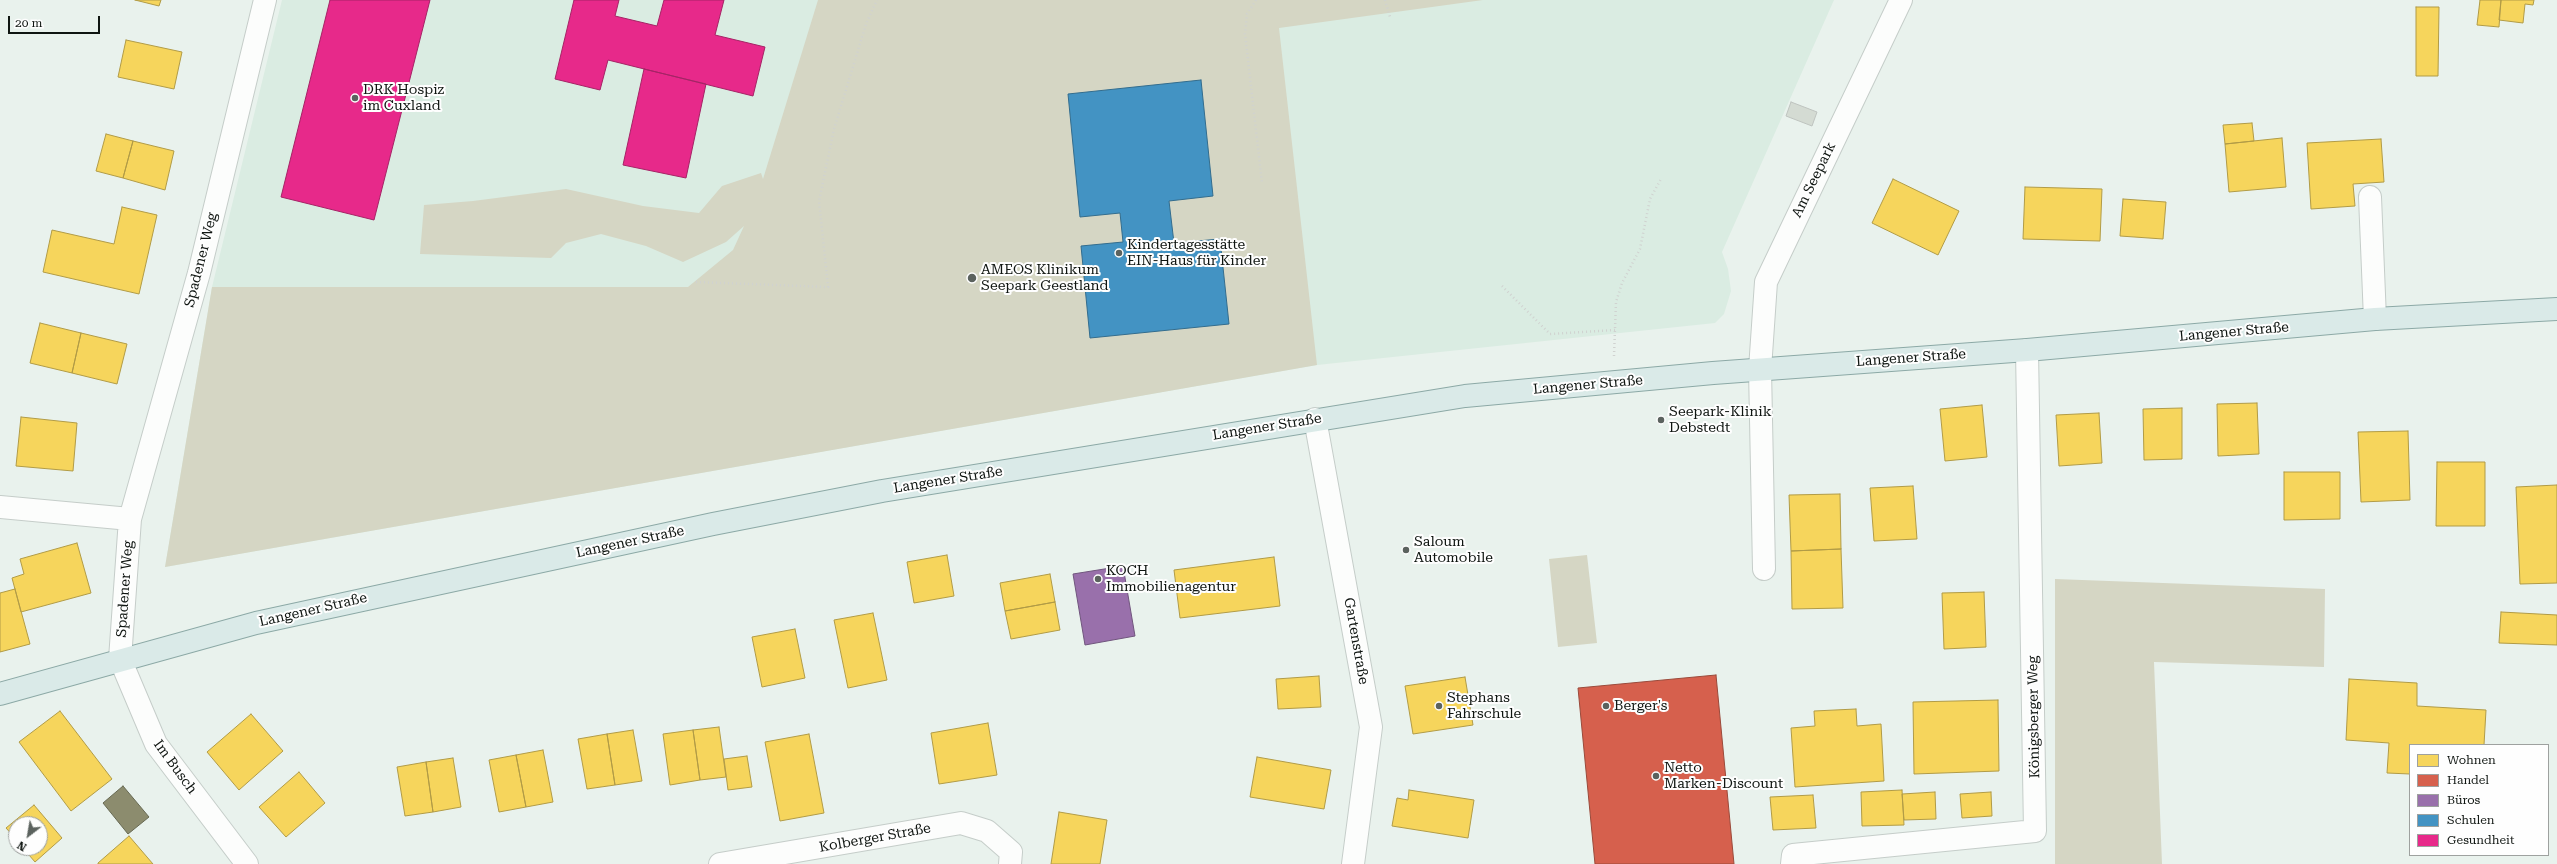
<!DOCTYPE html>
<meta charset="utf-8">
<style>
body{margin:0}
#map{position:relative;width:2557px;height:864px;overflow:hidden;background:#e9f2ed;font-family:"Roboto Serif",serif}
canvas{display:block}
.legend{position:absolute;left:2409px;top:744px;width:140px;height:112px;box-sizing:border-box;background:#fefefe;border:1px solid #9ea19f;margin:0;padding:5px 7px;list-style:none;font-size:12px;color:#0f1511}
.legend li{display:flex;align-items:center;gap:8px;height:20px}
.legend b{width:20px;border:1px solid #9ea19f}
.north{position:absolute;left:8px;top:816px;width:40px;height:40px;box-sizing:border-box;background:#fefefe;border:1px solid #9ea19f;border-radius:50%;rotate:211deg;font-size:11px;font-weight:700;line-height:16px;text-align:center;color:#0f1511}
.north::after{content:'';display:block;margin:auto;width:14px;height:18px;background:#5b625e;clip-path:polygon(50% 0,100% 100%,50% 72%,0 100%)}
.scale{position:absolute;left:8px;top:16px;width:92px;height:18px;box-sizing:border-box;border:2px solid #0f1511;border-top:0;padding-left:5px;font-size:12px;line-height:14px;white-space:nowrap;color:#0f1511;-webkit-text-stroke:3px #fefefe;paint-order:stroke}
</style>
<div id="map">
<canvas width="2557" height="864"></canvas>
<ul class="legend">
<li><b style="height:11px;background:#f6d55c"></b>Wohnen</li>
<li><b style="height:11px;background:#d6604d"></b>Handel</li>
<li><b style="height:11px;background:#9970ab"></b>Büros</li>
<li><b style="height:11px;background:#4393c3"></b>Schulen</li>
<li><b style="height:11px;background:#e7298a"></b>Gesundheit</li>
</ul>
<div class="north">N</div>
<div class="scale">20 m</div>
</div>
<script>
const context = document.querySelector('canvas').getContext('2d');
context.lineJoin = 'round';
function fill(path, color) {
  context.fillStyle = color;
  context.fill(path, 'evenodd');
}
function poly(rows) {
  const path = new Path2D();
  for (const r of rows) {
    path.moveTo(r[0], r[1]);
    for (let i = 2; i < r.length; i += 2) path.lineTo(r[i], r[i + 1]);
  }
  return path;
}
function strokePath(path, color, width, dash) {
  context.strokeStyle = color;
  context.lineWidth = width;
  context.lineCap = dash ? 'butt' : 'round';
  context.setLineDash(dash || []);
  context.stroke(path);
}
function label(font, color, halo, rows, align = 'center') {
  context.font = font + ' "Roboto Serif",serif';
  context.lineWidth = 4;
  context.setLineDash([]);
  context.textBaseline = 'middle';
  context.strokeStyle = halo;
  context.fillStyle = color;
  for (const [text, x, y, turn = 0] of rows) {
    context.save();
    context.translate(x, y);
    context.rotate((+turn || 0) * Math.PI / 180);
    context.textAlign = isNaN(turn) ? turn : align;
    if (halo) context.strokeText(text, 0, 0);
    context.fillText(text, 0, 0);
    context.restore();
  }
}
const built = poly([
 [282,0,1834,0,1722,252,1728,269,1731,291,1724,314,1715,323,1317,365,165,567,212,287]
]);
const green = poly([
 [818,0,1483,0,1279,28,1317,365,165,567,212,287,688,287,733,250,744,226,726,242,683,262,646,246,601,234,566,243,551,258,420,254,424,205,473,201,566,189,643,206,699,213,722,186,761,173,763,179],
 [1587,555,1597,643,1558,647,1549,559],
 [2055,579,2325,589,2324,667,2154,662,2162,864,2055,864]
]);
const homes = poly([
 [135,0,161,0,159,6,135,0],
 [2480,0,2501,0,2499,27,2477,25,2480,0],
 [2501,0,2534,0,2533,5,2525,4,2523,23,2499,20,2501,0],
 [2416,7,2439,7,2438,76,2416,76,2416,7],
 [126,40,182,52,174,89,118,77,126,40],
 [2252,123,2254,141,2225,144,2223,125,2252,123],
 [106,134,133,141,123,178,96,171,106,134],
 [2282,138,2286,187,2229,192,2225,144,2282,138],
 [2381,139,2384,182,2353,184,2355,206,2311,209,2307,143,2381,139],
 [133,141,174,151,165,190,123,178,133,141],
 [1893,179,1959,211,1938,255,1872,223,1893,179],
 [2025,187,2102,189,2100,241,2023,239,2025,187],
 [2123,199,2166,202,2163,239,2120,236,2123,199],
 [122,207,157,215,139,294,43,272,52,230,114,244,122,207],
 [40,323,81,333,72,373,30,363,40,323],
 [81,333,127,344,117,384,72,373,81,333],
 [2257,403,2259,454,2218,456,2217,404,2257,403],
 [1982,405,1987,457,1945,461,1940,409,1982,405],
 [2182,408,2182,459,2144,460,2143,409,2182,408],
 [2099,413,2102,463,2059,466,2056,415,2099,413],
 [21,417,77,423,73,471,16,466,21,417],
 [2408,431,2410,500,2361,502,2358,432,2408,431],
 [2437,462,2485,462,2485,526,2436,526,2437,462],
 [2284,472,2340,472,2340,519,2284,520,2284,472],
 [2557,485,2557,583,2520,584,2516,487,2557,485],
 [1913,486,1917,539,1874,541,1870,488,1913,486],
 [1840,494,1841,549,1791,551,1789,495,1840,494],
 [77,543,91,593,21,612,12,578,24,574,20,559,77,543],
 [1841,549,1843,608,1792,609,1791,551,1841,549],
 [947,555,954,596,914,603,907,562,947,555],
 [1274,557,1280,606,1180,618,1174,570,1274,557],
 [1050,574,1055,602,1005,611,1000,583,1050,574],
 [15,589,30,644,0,652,0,593,15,589],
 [1984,592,1986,647,1944,649,1942,593,1984,592],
 [1055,602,1060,630,1011,639,1005,611,1055,602],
 [2501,612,2557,615,2557,645,2499,643,2501,612],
 [873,613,887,680,848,688,834,620,873,613],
 [795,629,805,678,762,687,752,637,795,629],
 [1319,676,1321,707,1278,709,1276,679,1319,676],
 [1465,677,1473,725,1413,734,1405,686,1465,677],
 [2349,679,2417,683,2417,706,2486,710,2484,745,2410,745,2410,774,2387,773,2389,743,2346,740,2349,679],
 [1998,700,1999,771,1914,774,1913,702,1998,700],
 [1856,709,1857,726,1881,724,1884,781,1795,787,1791,728,1815,726,1814,711,1856,709],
 [60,711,112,779,71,811,19,742,60,711],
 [251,714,283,751,239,790,207,752,251,714],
 [988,723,997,775,939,784,931,733,988,723],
 [719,727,726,777,700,780,693,730,719,727],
 [633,730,642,781,615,785,607,734,633,730],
 [693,730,700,780,670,785,663,734,693,730],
 [607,734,615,785,587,789,578,739,607,734],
 [809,734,824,813,780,821,765,742,809,734],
 [543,750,553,802,526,807,516,755,543,750],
 [516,755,526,807,499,812,489,760,516,755],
 [747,756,752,787,728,790,724,759,747,756],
 [1257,757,1331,770,1324,809,1250,797,1257,757],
 [453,758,461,807,433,812,426,762,453,758],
 [426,762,433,812,405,816,397,767,426,762],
 [299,772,325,803,286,837,259,807,299,772],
 [1409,790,1474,800,1468,838,1392,826,1397,798,1408,800,1409,790],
 [1902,790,1904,825,1862,826,1861,792,1902,790],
 [1935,792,1936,819,1904,820,1902,794,1935,792],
 [1991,792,1992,816,1962,818,1960,794,1991,792],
 [1813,795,1816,828,1773,830,1770,797,1813,795],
 [34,805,62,838,35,862,23,848,40,848,40,824,16,824,16,839,6,828,34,805],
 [1059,812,1107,820,1100,864,1051,864,1059,812],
 [129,836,153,864,98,864,98,863,129,836]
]);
const shops = poly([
 [1716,675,1734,864,1595,864,1578,688,1716,675]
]);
const offices = poly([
 [1123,566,1135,636,1085,645,1073,574,1123,566]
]);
const schools = poly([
 [1201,80,1213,196,1169,201,1174,243,1220,239,1229,324,1090,338,1081,246,1123,242,1120,213,1080,217,1068,94,1201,80]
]);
const health = poly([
 [330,0,430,0,374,220,281,197,330,0],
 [574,0,619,0,615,16,657,26,664,0,724,0,715,35,765,47,753,96,608,60,600,90,555,79,574,0],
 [644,69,706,84,686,178,623,165,644,69]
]);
const industry = poly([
 [123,786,149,817,128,834,103,803,123,786]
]);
const building = poly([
 [1791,102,1817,112,1812,126,1786,116,1791,102]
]);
const path = poly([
 [1256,0,1247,14,1245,34,1262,183],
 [1385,0,1390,17],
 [696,282,828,287,819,201,834,129,866,24,877,0],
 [1502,286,1550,334,1615,330],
 [1614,356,1616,302,1622,283,1640,249,1650,199,1661,179]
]);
const minor = poly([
 [2370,197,2375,319],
 [1315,419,1371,727,1353,864],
 [0,507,130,519],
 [1764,569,1760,369,1766,282,1901,0],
 [247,864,156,744,120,659,130,519,199,273,265,0],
 [720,864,961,823,987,831,1011,852,1010,864],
 [1792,864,1793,855,2035,831,2027,350]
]);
const major = poly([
 [0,694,256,623,713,524,882,491,1465,396,1713,373,2027,350,2375,319,2557,309]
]);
const markers = [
 [355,98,4,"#5b625e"],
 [1119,253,4,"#5b625e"],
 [972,278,5,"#5b625e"],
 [1661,420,4,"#5b625e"],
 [1406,550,4,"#5b625e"],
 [1098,579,4,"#5b625e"],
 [1439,706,4,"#5b625e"],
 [1606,706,4,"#5b625e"],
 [1656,776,4,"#5b625e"]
];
const poiNames = [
 ["DRK Hospiz",363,90],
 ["im Cuxland",363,106],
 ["Kindertagesstätte",1127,245],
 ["EIN-Haus für Kinder",1127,261],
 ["AMEOS Klinikum",981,270],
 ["Seepark Geestland",981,286],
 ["Seepark-Klinik",1669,412],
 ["Debstedt",1669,428],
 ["Saloum",1414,542],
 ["Automobile",1414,558],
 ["KOCH",1106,571],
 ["Immobilienagentur",1106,587],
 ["Stephans",1447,698],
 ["Fahrschule",1447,714],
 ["Berger's",1614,706],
 ["Netto",1664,768],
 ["Marken-Discount",1664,784]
];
const streetNames = [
 ["Am Seepark",1814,180,-64],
 ["Spadener Weg",201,260,-76],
 ["Langener Straße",2234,332,-5],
 ["Langener Straße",1911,358,-4],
 ["Langener Straße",1588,385,-5],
 ["Langener Straße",1267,427,-9],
 ["Langener Straße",948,480,-9],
 ["Langener Straße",630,542,-12],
 ["Spadener Weg",125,589,-86],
 ["Langener Straße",313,610,-13],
 ["Gartenstraße",1356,641,80],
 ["Königsberger Weg",2034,717,-91],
 ["Im Busch",175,767,54],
 ["Kolberger Straße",875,838,-10]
];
fill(built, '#daece2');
fill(green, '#d5d6c4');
fill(homes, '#f6d55c');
strokePath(homes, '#b19b46', 1);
fill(shops, '#d6604d');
strokePath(shops, '#9a4a3b', 1);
fill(offices, '#9970ab');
strokePath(offices, '#70557d', 1);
fill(schools, '#4393c3');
strokePath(schools, '#336d8e', 1);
fill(health, '#e7298a');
strokePath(health, '#a62366', 1);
fill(industry, '#8c8c6e');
strokePath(industry, '#666852', 1);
fill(building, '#d4dbd3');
strokePath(building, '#bec3bf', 1);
strokePath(minor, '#c5cdc9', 24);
strokePath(major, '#8ca9a6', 24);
strokePath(path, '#d0d2d0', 2.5, [1, 3]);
strokePath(minor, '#fcfdfc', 22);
strokePath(major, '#daeae8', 22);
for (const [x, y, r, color] of markers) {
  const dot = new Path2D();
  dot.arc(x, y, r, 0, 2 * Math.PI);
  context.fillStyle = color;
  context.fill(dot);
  strokePath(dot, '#fefefe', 1.5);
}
label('14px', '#0f1511', '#fefefe', poiNames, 'left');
label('14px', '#0f1511', '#fefefe', streetNames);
</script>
